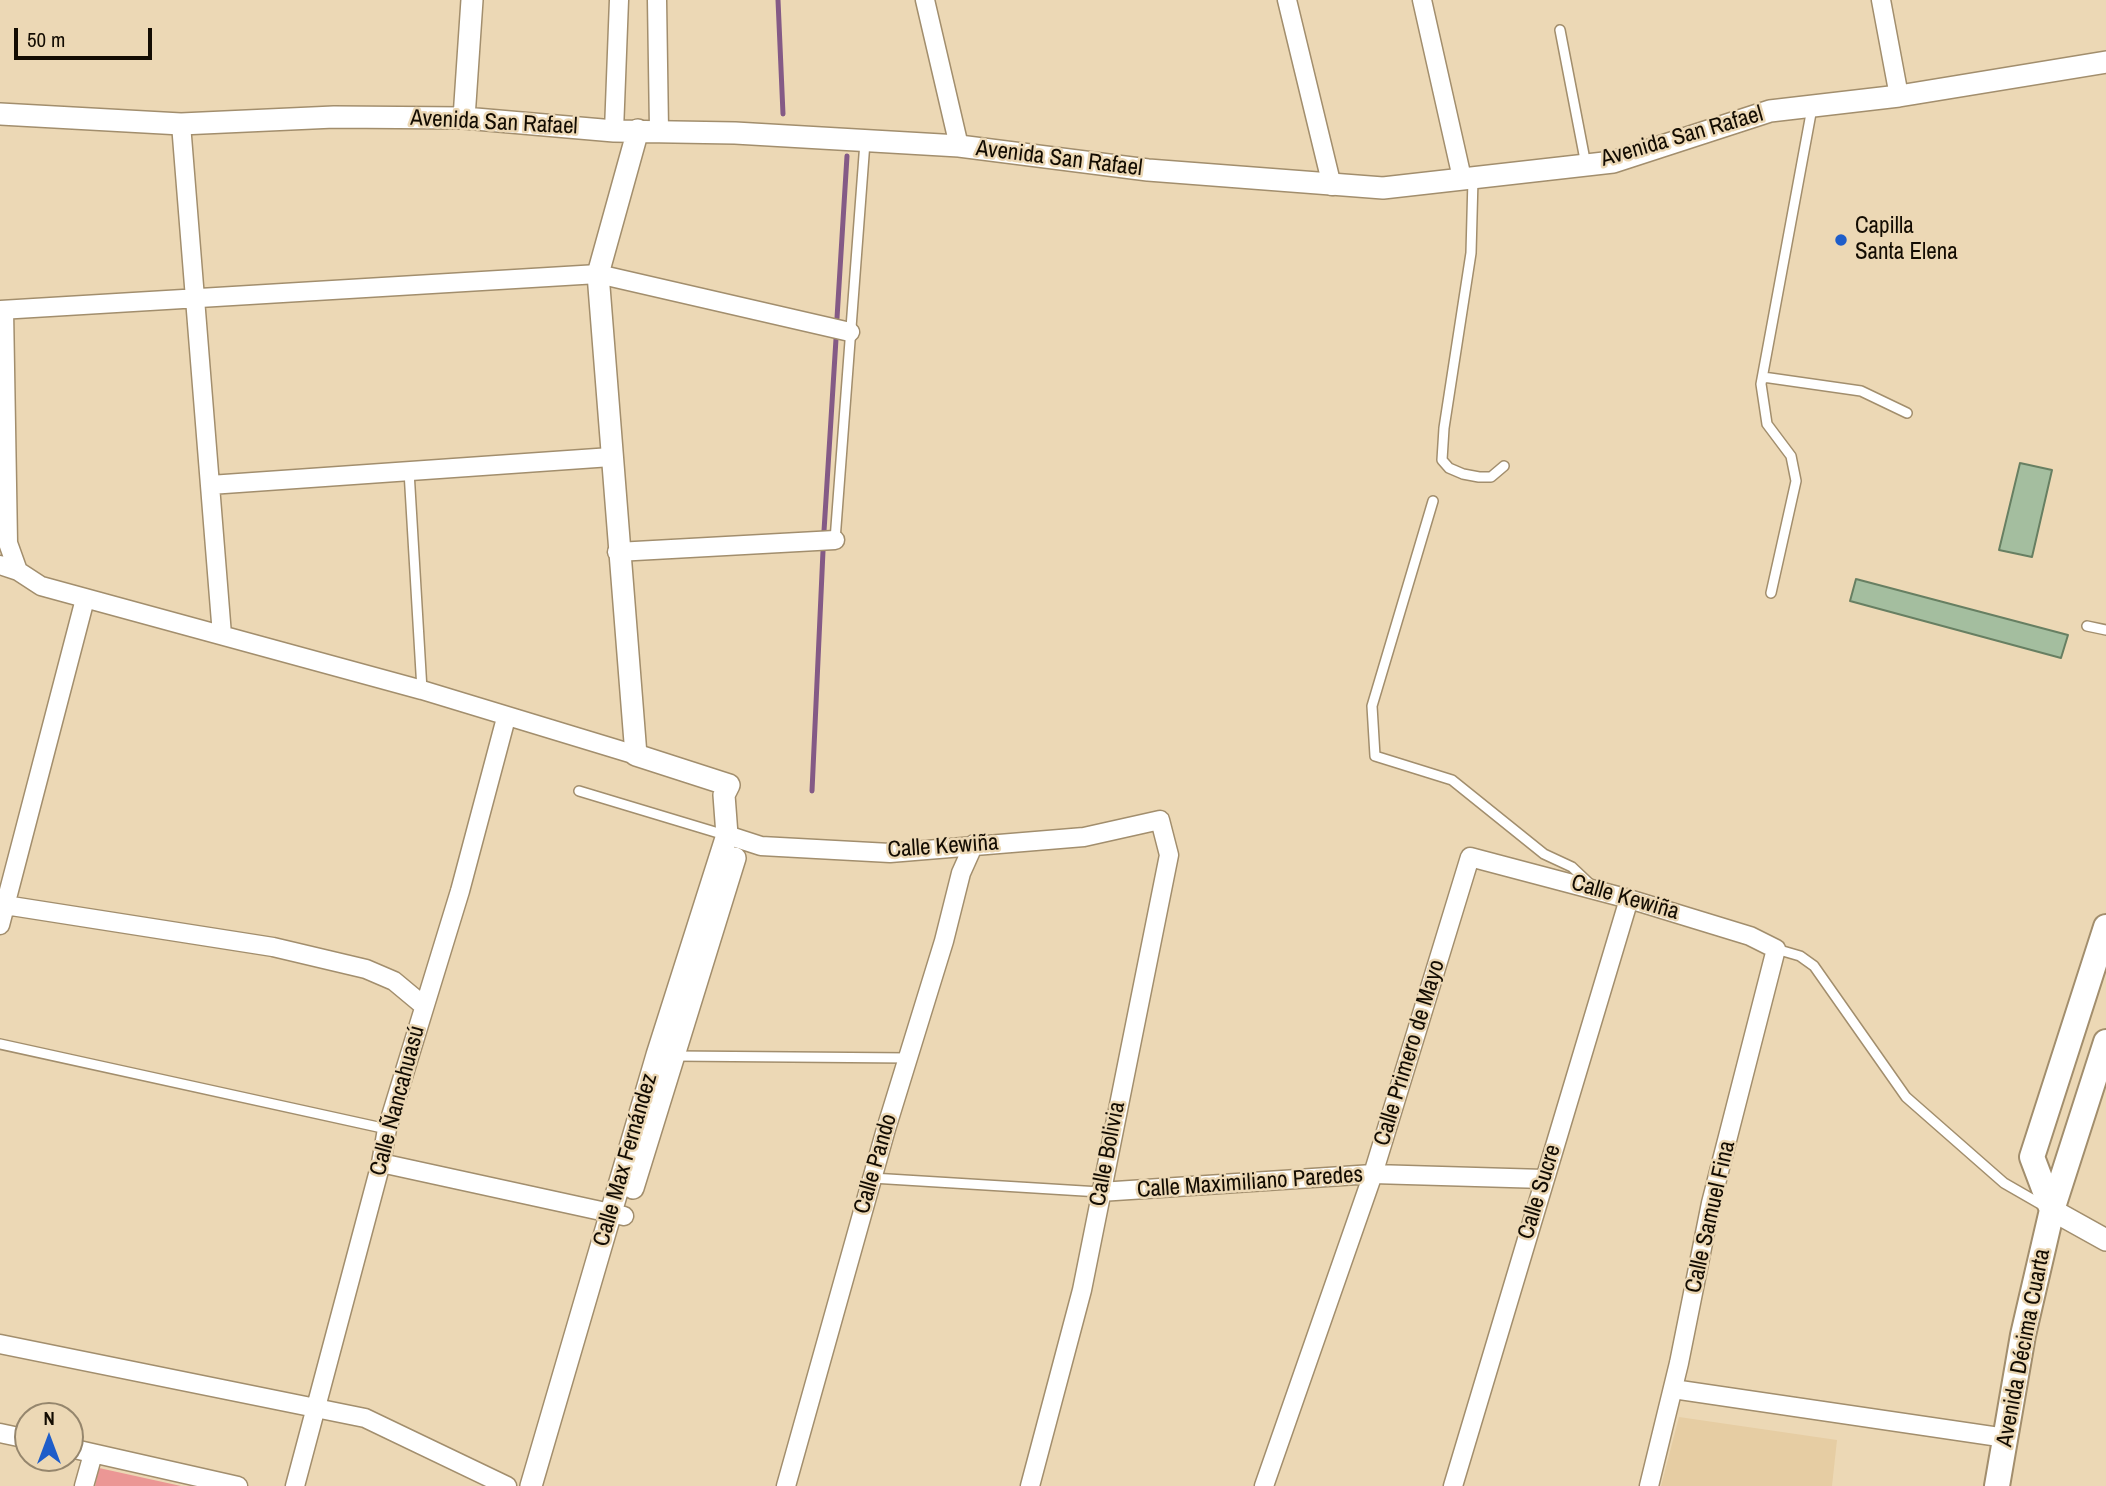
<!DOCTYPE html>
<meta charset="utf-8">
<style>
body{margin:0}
#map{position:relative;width:2106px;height:1486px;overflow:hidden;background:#ecd8b5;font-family:"Archivo Narrow",sans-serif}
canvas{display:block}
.north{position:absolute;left:14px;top:1402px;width:70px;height:70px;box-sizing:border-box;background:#ecd8b5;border:2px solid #95866d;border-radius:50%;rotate:0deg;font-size:19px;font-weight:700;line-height:28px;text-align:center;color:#130c02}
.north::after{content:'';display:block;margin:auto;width:24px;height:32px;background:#1e5dc9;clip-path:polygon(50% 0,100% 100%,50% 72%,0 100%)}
.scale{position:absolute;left:14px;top:28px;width:138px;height:32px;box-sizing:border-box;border:4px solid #130c02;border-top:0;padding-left:9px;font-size:21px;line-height:24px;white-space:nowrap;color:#130c02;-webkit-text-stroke:5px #ecd8b5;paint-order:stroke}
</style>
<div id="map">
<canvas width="2106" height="1486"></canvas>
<div class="north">N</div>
<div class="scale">50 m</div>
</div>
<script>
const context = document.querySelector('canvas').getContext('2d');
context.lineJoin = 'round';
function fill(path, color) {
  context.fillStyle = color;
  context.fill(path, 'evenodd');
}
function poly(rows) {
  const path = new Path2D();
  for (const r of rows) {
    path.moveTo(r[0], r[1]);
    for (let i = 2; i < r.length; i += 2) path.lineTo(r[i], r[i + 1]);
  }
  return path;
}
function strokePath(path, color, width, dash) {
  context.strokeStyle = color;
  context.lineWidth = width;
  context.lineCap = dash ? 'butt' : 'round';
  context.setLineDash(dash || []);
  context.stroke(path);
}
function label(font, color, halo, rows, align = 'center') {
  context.font = font + ' "Archivo Narrow",sans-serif';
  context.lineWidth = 5;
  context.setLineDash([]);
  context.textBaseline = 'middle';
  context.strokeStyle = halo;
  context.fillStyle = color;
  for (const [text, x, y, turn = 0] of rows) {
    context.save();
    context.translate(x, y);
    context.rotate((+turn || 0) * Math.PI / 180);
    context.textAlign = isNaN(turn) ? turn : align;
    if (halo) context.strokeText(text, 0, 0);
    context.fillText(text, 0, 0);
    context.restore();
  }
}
const built = poly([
 [1679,1417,1837,1440,1832,1486,1661,1486]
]);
const green = poly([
 [99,1468,181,1486,95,1486]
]);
const stream = poly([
 [778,0,783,114],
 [837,318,847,156],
 [824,531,836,339],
 [812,791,823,551]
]);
const building = poly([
 [2020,463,2052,470,2032,557,1999,550,2020,463],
 [1856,579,2068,635,2061,658,1850,601,1856,579]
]);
const service = poly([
 [1560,30,1586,165],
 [1473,179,1471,253,1444,428,1442,460,1449,468,1463,474,1479,477,1491,477,1504,466],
 [1763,377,1861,391,1907,413],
 [409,471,422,690],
 [1433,501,1372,706,1375,756,1452,780,1544,854,1572,867,1591,885],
 [835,540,865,142],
 [1771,593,1796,481,1791,456,1767,424,1761,384,1812,108],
 [2087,626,2106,630],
 [579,791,725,835],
 [1776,949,1800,956,1814,966,1906,1097,2004,1183,2044,1206],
 [0,1044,387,1129],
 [675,1056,908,1058],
 [872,1178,1100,1192]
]);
const minor = poly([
 [657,0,659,129],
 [925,0,959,146],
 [1287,0,1332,186],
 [1422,0,1462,178],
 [1881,0,1899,96],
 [181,124,222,635],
 [614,131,619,0],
 [0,310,598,274,850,332],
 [4,310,8,543,18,571],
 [210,485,611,457],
 [617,552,835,540],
 [0,565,18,571,41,586,422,690,636,755],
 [727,835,761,846,890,853,1084,837,1160,820,1169,855,1082,1290,1030,1486],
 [5,905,273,947,366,969,394,981,424,1006],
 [0,925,85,599],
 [381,1163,624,1216],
 [1100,1192,1373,1174,1544,1179],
 [0,1344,365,1418,507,1486],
 [1673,1389,2006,1438],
 [0,1433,28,1439],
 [70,1448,238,1486],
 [84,1486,93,1454],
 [295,1486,381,1163,387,1129,460,891,506,718],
 [786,1486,886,1129,944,941,961,873,974,844],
 [1264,1486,1373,1174,1470,857,1629,899,1750,936,1776,949,1711,1203,1679,1363,1649,1486],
 [1453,1486,1629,899]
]);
const tertiary = poly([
 [0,114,181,124,334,117,464,118,614,131,735,133,959,146,1148,170,1383,188,1613,162,1770,111,1899,96,2106,62],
 [464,118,472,0],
 [633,1188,735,858],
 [2052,1210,2106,1240],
 [531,1486,657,1055,727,835,724,795,729,785,636,755,598,274,638,130]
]);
const secondary = poly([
 [2052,1210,2032,1157,2106,927],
 [1997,1486,2023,1335,2052,1210,2106,1042]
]);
const markers = [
 [1841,240,7,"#1e5dc9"]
];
const streetNames = [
 ["Avenida San Rafael",494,123,3],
 ["Avenida San Rafael",1682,137,-16],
 ["Avenida San Rafael",1059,159,7],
 ["Calle Kewiña",943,847,-4],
 ["Calle Kewiña",1625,898,16],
 ["Calle Primero de Mayo",1410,1053,-73],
 ["Calle Ñancahuasú",398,1101,-75],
 ["Calle Bolivia",1108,1154,-79],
 ["Calle Max Fernández",626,1160,-74],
 ["Calle Pando",876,1164,-74],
 ["Calle Maximiliano Paredes",1250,1183,-4],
 ["Calle Sucre",1540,1192,-73],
 ["Calle Samuel Fina",1711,1217,-77],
 ["Avenida Décima Cuarta",2024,1348,-79]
];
const poiNames = [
 ["Capilla",1855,227],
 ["Santa Elena",1855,253]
];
fill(built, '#e6cda3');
fill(green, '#eb9795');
strokePath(stream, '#845a86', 5);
fill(building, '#a4be9f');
strokePath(building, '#677f62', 2);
strokePath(service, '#a28e6d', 12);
strokePath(minor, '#a28e6d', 21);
strokePath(tertiary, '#a28e6d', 24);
strokePath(secondary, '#a28e6d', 28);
strokePath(service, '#fff', 9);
strokePath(minor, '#fff', 18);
strokePath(tertiary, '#fff', 21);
strokePath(secondary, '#fff', 24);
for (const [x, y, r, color] of markers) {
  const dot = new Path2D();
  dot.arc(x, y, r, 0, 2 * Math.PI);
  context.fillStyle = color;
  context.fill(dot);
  strokePath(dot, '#ecd8b5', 2.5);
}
label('23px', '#130c02', '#ecd8b5', streetNames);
label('23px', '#130c02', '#ecd8b5', poiNames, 'left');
</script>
